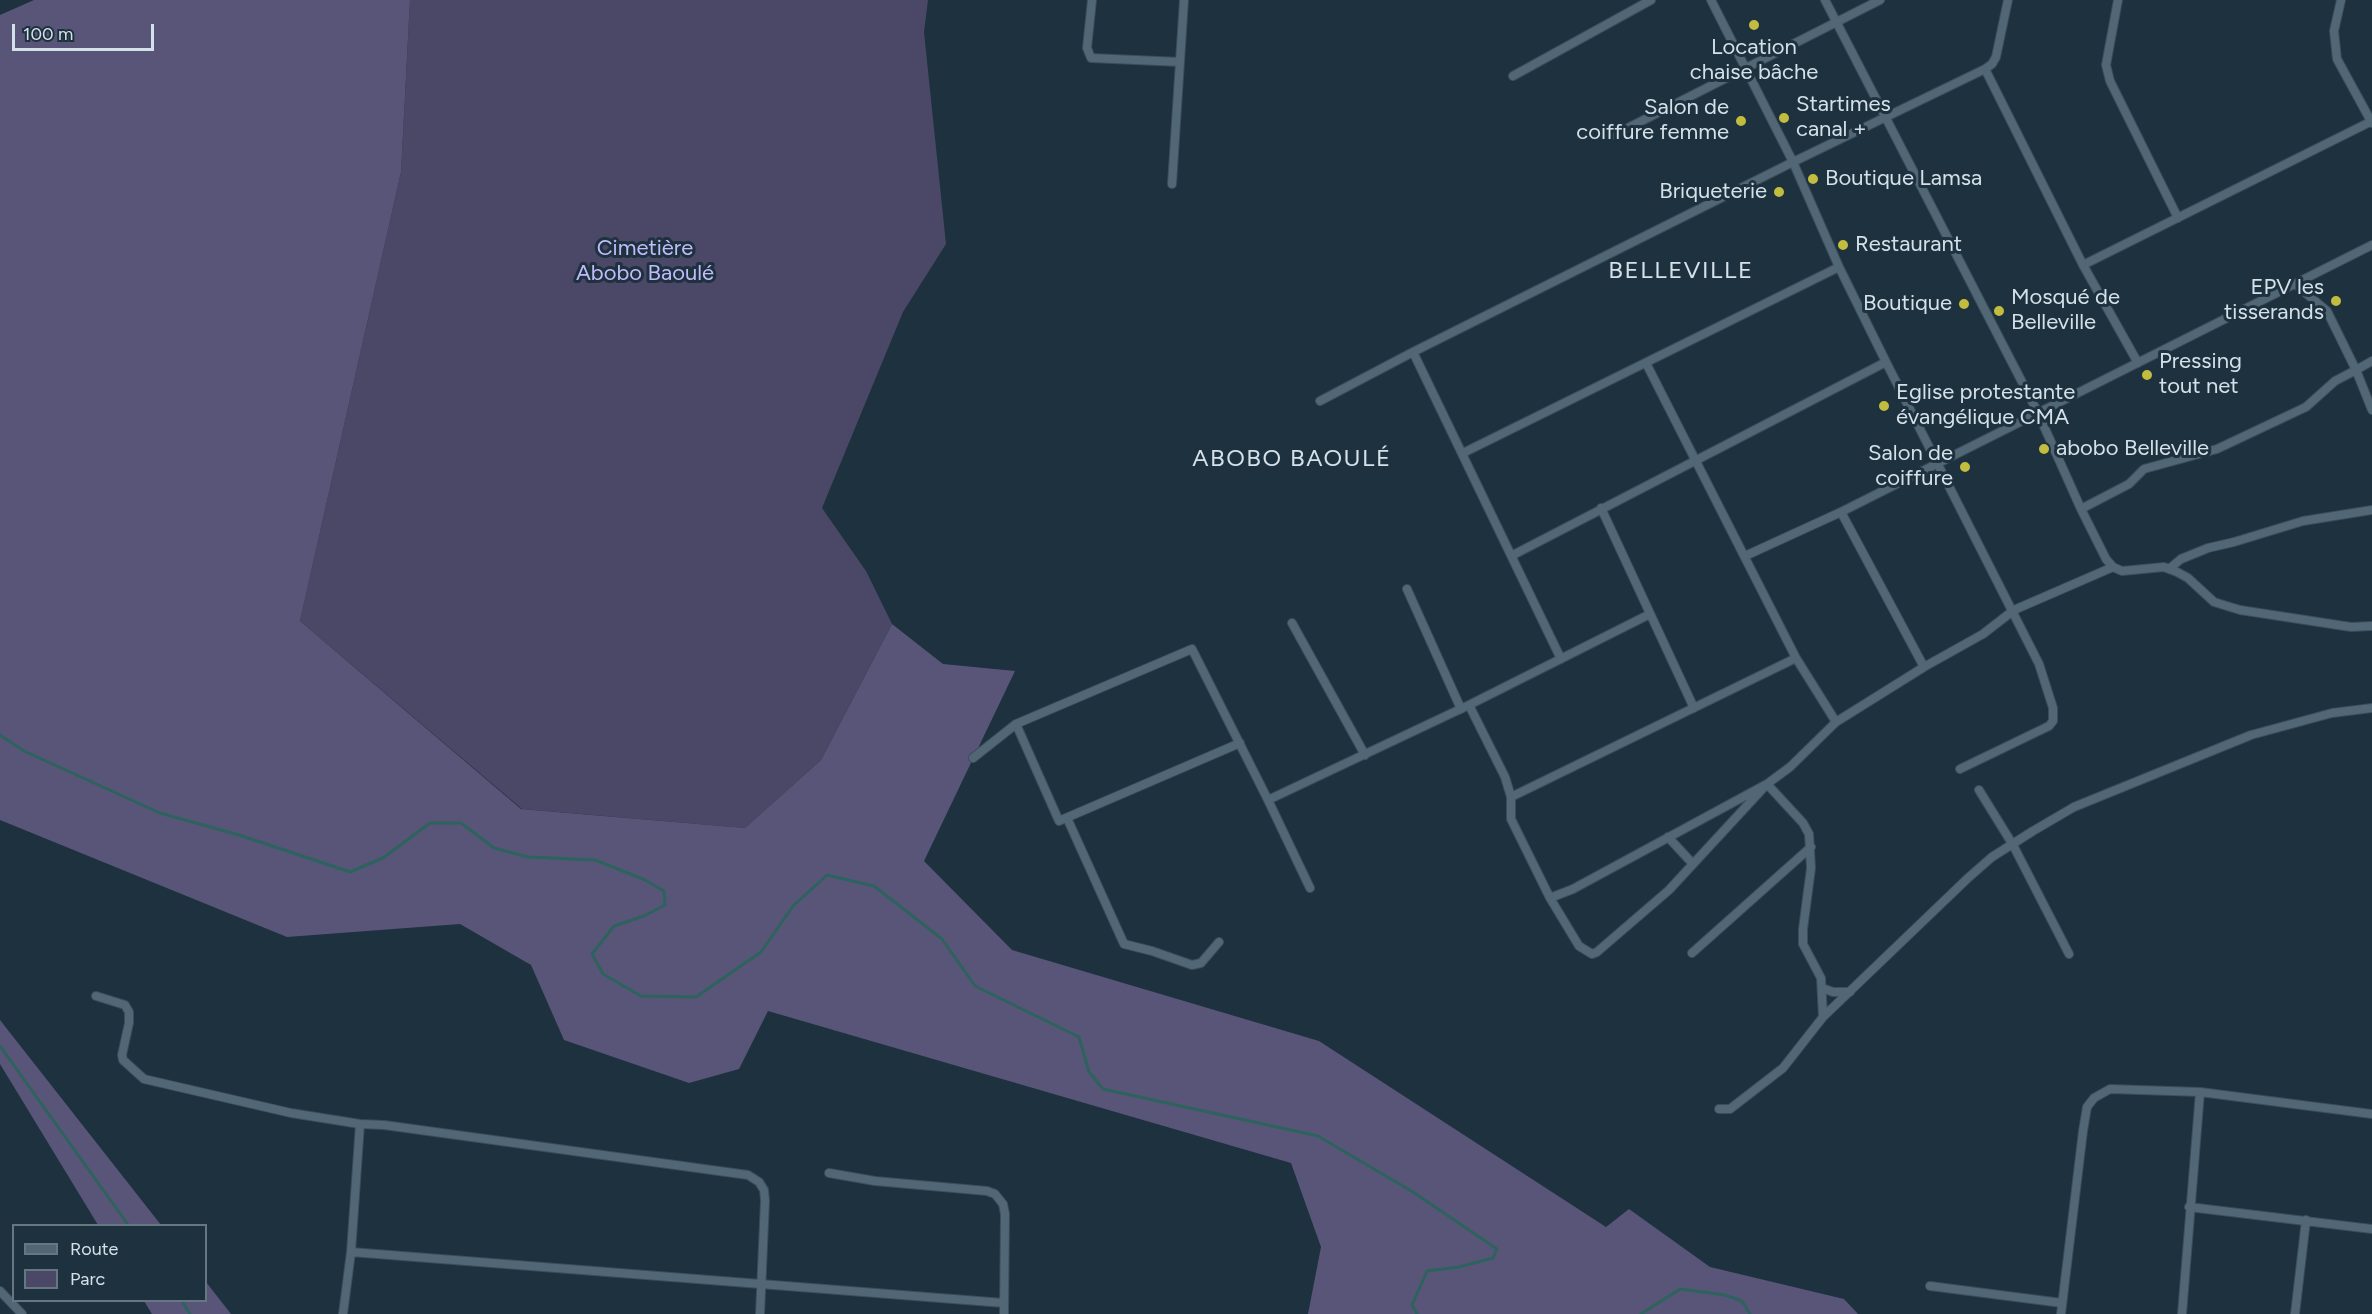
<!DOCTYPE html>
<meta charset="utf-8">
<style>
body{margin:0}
#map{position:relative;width:2372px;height:1314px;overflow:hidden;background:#1d313e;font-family:Figtree,sans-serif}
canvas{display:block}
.legend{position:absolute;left:12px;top:1224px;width:195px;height:78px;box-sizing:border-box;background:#1d313e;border:2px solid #677782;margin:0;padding:8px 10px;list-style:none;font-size:18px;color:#d5e1e9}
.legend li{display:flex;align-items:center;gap:12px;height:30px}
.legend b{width:30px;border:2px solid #677782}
.scale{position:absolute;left:12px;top:24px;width:142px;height:27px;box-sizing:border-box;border:3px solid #d5e1e9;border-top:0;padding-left:8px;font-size:18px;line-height:21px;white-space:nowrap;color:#d5e1e9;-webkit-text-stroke:4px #1d313e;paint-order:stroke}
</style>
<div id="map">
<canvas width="2372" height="1314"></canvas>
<ul class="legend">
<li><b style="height:8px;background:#526775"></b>Route</li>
<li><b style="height:16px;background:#4b4766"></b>Parc</li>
</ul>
<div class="scale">100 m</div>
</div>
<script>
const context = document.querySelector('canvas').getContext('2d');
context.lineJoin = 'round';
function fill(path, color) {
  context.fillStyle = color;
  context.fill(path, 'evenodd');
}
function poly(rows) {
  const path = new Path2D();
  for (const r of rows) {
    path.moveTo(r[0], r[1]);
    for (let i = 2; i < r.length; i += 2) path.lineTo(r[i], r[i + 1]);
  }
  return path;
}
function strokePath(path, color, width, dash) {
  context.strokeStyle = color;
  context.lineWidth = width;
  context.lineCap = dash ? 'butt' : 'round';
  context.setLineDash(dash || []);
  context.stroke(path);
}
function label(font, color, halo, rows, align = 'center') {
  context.font = font + ' Figtree,sans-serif';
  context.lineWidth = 6;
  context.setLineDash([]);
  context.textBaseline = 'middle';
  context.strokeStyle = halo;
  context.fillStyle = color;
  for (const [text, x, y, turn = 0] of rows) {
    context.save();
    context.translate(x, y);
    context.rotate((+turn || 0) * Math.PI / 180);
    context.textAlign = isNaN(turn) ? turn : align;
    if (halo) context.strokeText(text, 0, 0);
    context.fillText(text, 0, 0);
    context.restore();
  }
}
const green = poly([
 [410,0,928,0,924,32,946,244,903,312,822,508,866,571,892,624,821,760,745,828,522,809,300,621,401,172]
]);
const forest = poly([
 [34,0,410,0,401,172,300,621,521,809,745,828,821,760,892,624,943,664,1015,671,924,861,1012,950,1319,1041,1606,1227,1629,1209,1710,1267,1844,1299,1858,1314,1308,1314,1321,1247,1291,1163,768,1011,739,1069,689,1083,564,1040,531,965,460,924,287,937,0,820,0,15],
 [0,1020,161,1225,98,1225,0,1064],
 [206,1282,231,1314,152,1314,144,1301,206,1300]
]);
const stream = poly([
 [0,735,24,751,160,813,239,835,350,872,383,858,430,823,461,823,494,848,528,857,595,860,643,879,664,891,665,905,644,916,614,926,592,954,603,974,641,996,696,997,761,952,793,906,827,875,874,886,942,939,975,986,1079,1037,1089,1072,1103,1089,1318,1136,1413,1192,1497,1249,1493,1258,1459,1267,1427,1271,1412,1305,1417,1314],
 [0,1046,129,1226],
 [181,1300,190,1314],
 [1641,1314,1680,1289,1725,1295,1742,1301,1750,1314]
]);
const street = poly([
 [1092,0,1087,48,1091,58,1180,62],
 [1711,0,1793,162,1839,267,1886,362,2039,664,2053,708,2053,721,2049,726,1960,769],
 [1825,0,2038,413,2081,509,2106,559,2113,567,2122,571,2164,567,2177,572,2188,578,2214,602,2240,610,2351,627,2372,626],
 [2118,0,2106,65,2110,81,2178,218],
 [2341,0,2334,31,2337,59,2372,123],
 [1985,69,2083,265,2138,363],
 [1513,76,1651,0],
 [1614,135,1880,0],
 [1172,184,1184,0],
 [2083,265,2372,121],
 [2295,284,2327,311,2356,370,2372,361],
 [1413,352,1561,659],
 [1646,363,1796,658,1836,722],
 [1320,401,1413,352,1793,162,1985,69,1992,64,1996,57,2008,0],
 [1463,453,1839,267],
 [1601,508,1694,708],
 [2081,509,2129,484,2144,469,2217,449,2306,407,2335,381,2356,370,2372,410],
 [1841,512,1924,667],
 [1513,555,1886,362],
 [1745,556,1841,512,2372,245],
 [2169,569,2181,559,2208,548,2234,542,2303,521,2372,510],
 [1407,589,1461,709],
 [1292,623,1365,755],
 [1469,705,1505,777,1511,797,1511,819,1550,898,1579,946,1592,954,1597,952,1669,890,1767,784,1803,823,1809,834,1811,868,1803,929,1803,944,1821,978,1823,1017],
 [1016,724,1059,821,1240,743],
 [973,758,1016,724,1192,649,1268,800,1469,705,1650,614],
 [1979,790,2013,845,2069,954],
 [1511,797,1796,658],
 [1268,800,1310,888],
 [1067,818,1124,944,1152,951,1192,965,1201,963,1219,942],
 [1668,837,1693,864],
 [1550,898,1573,889,1767,784,1790,767,1836,722,1924,667,1983,634,2014,610,2113,567],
 [1692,953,1811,847],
 [1822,988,1833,992,1850,992],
 [96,996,125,1005,129,1012,129,1023,122,1055,123,1060,144,1079,291,1113,360,1124],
 [1719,1109,1730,1109,1783,1068,1823,1017,1968,878,1992,857,2033,831,2074,807,2251,735,2332,713,2372,708],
 [829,1173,875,1181,987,1191,995,1194,1003,1204,1005,1214,1004,1314],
 [2189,1207,2372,1229],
 [351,1252,1004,1303],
 [1930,1286,2062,1303],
 [0,1291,22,1314],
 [343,1314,351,1252,360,1124,384,1125,748,1175,759,1182,764,1190,765,1201,760,1314],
 [2061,1314,2083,1131,2087,1107,2094,1098,2110,1089,2200,1092,2372,1114],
 [2182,1314,2200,1092],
 [2295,1314,2306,1220]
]);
const markers = [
 [1754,25,6,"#c2bd3f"],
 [1784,118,6,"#c2bd3f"],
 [1741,121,6,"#c2bd3f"],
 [1813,179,6,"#c2bd3f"],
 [1779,192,6,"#c2bd3f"],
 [1843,245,6,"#c2bd3f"],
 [2336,301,6,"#c2bd3f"],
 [1964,304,6,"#c2bd3f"],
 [1999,311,6,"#c2bd3f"],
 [2147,375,6,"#c2bd3f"],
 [1884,406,6,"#c2bd3f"],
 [2044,449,6,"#c2bd3f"],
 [1965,467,6,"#c2bd3f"]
];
const poiNames = [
 ["Location",1754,48,"center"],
 ["chaise bâche",1754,73,"center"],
 ["Startimes",1796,105],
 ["canal +",1796,130],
 ["Salon de",1729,108,"right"],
 ["coiffure femme",1729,133,"right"],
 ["Boutique Lamsa",1825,179],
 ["Briqueterie",1767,192,"right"],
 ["Restaurant",1855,245],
 ["EPV les",2324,288,"right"],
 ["tisserands",2324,313,"right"],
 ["Mosqué de",2011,298],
 ["Belleville",2011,323],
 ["Boutique",1952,304,"right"],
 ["Pressing",2159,362],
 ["tout net",2159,387],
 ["Eglise protestante",1896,393],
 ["évangélique CMA",1896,418],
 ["abobo Belleville",2056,449],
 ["Salon de",1953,454,"right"],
 ["coiffure",1953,479,"right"]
];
const parkNames = [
 ["Cimetière",645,249],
 ["Abobo Baoulé",645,274]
];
const neighbourhoodNames = [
 ["BELLEVILLE",1681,271],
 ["ABOBO BAOULÉ",1292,459]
];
fill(green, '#4b4766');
fill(forest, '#595579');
strokePath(stream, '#2d635d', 3);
strokePath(street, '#3c4d57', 10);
strokePath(street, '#526775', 8);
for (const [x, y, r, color] of markers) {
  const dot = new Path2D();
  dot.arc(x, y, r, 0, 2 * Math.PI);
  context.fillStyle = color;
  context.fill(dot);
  strokePath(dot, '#1d313e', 2);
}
label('22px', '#d5e1e9', '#1d313e', poiNames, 'left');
label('22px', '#c2bbfa', '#1d313e', parkNames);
context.letterSpacing = '1.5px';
label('24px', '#d5e1e9', '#1d313e', neighbourhoodNames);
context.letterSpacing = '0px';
</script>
